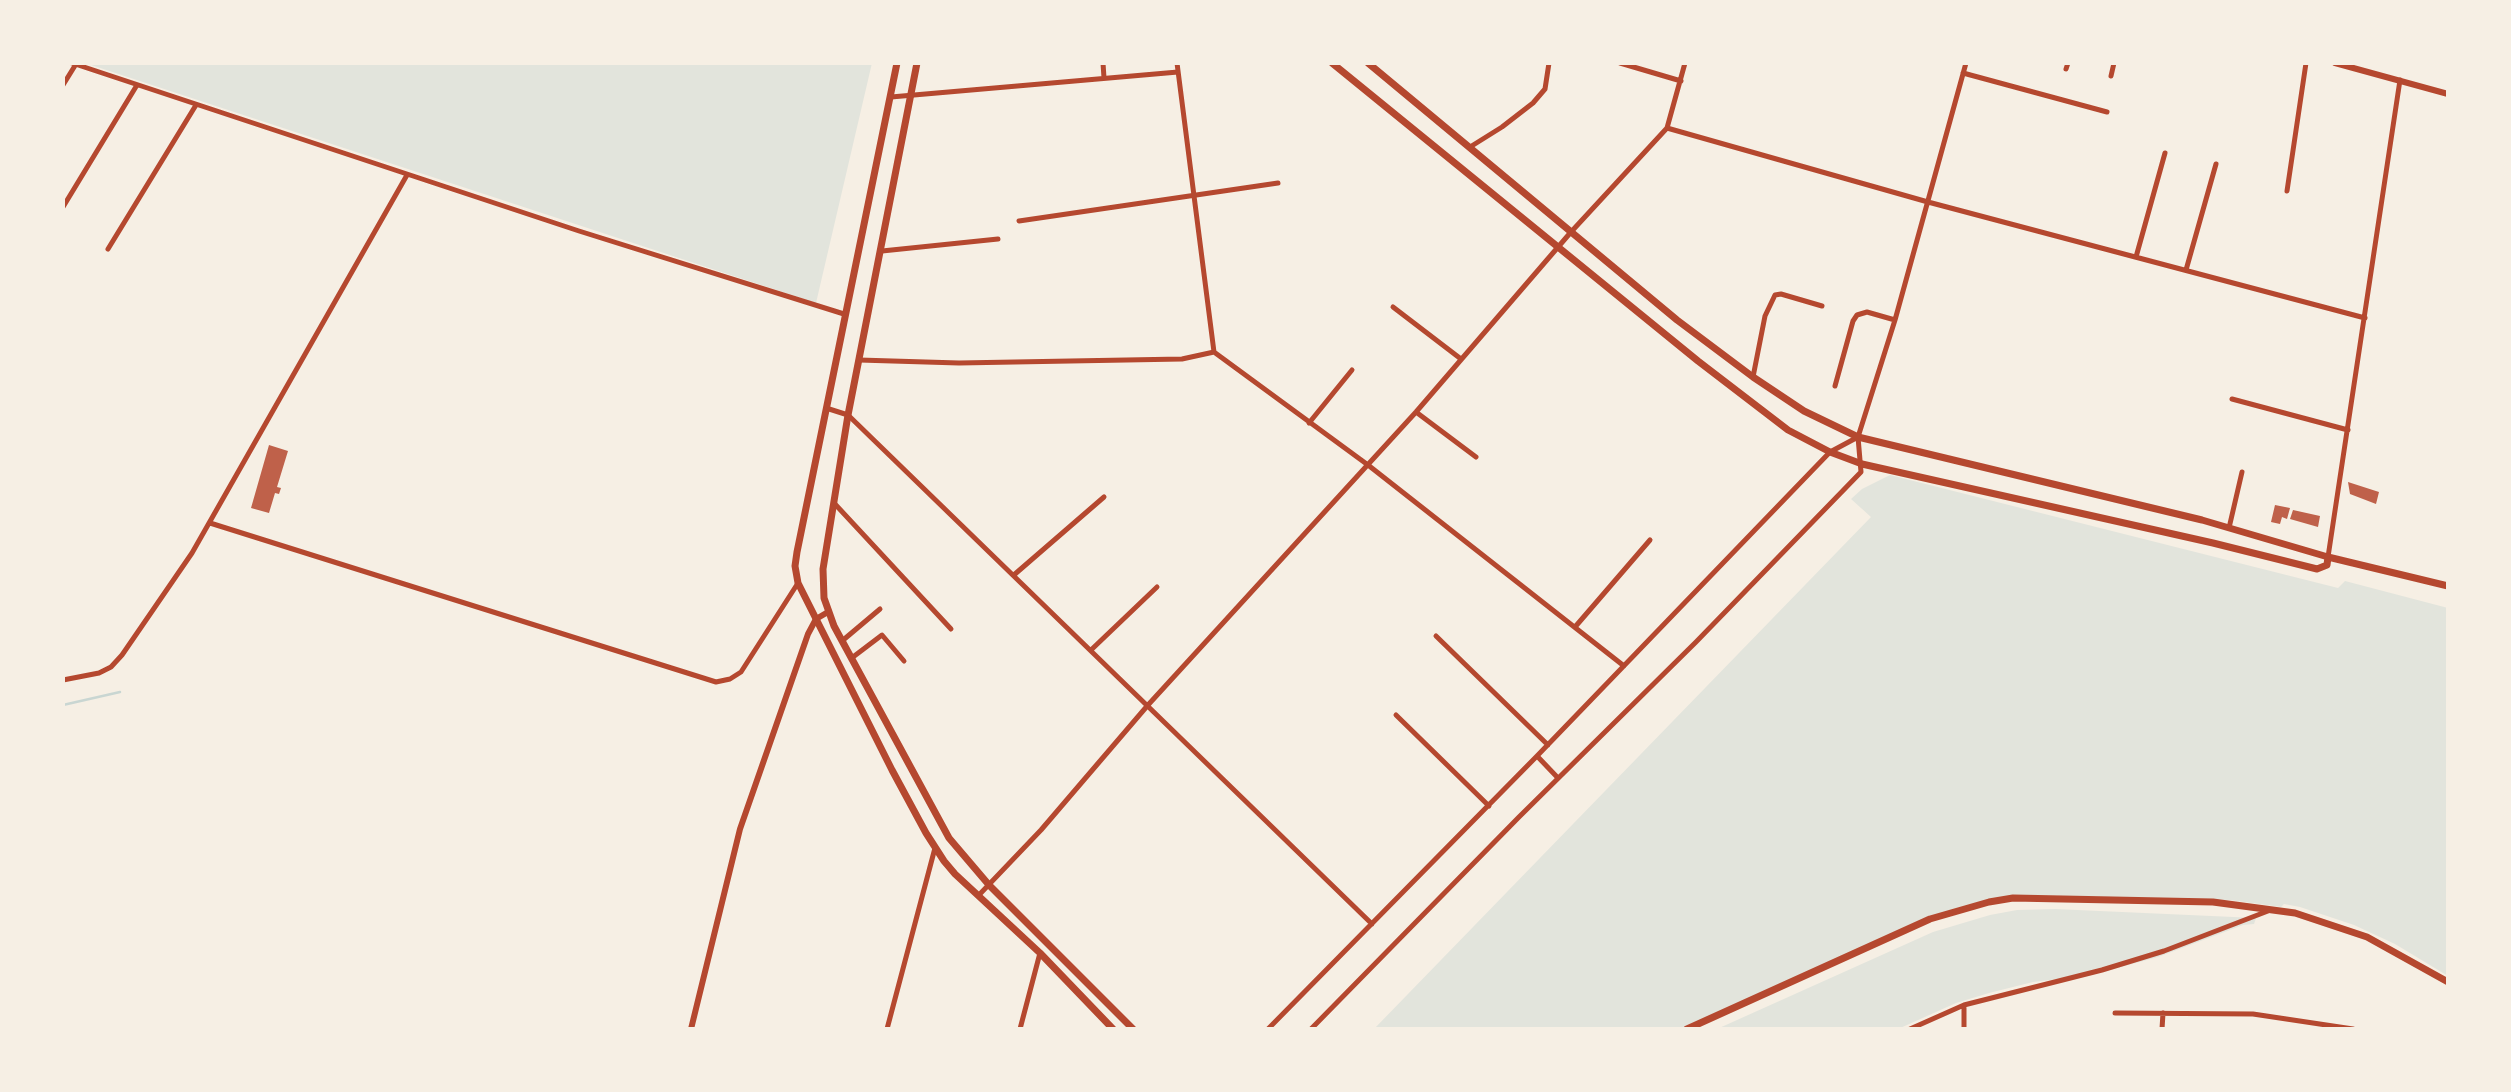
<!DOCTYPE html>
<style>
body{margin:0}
#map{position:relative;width:2511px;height:1092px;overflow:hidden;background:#f6efe4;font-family:"Archivo Narrow",sans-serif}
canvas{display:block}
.frame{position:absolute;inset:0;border:65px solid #f6efe4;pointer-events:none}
</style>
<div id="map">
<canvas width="2511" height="1092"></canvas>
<div class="frame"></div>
</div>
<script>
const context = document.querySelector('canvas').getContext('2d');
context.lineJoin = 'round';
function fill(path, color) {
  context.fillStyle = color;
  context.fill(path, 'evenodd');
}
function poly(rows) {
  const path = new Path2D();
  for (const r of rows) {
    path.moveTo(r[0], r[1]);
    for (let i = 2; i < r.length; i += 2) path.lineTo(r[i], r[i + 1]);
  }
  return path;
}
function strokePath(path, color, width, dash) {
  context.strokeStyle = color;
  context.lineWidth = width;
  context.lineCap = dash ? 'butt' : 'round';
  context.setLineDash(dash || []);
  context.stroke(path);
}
const green = poly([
 [85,63,872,63,816,303],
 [1890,475,2338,588,2345,581,2448,608,2448,976,2395,944,2354,925,2300,907,2284,904,2281,907,2230,900,2026,895,1957,908,1684,1029,1374,1029,1871,517,1851,499,1862,489],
 [2055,909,2256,918,2254,924,2243,925,2158,957,2091,975,2033,982,1989,993,1956,1003,1898,1029,1717,1029,1933,932,1990,915,2017,910]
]);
const stream = poly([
 [63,705,120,692]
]);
const building = poly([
 [269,445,288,451,277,487,281,488,279,494,275,493,269,513,251,508],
 [2348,482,2379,492,2376,504,2350,494],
 [2275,505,2290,508,2287,519,2282,517,2280,524,2271,522],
 [2293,510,2320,516,2318,527,2290,519]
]);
const minor = poly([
 [72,63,579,231,844,314],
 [1103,63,1104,78],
 [1177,63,1214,352],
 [1620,63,1681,81],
 [2066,69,2068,63],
 [1963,73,2107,112],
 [2111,76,2114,63],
 [63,85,76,64],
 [891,97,1178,72],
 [1667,128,1928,202,2365,318],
 [1470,147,1502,127,1533,103,1545,89,1549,63],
 [2287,191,2306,63],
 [63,207,137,85],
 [1019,221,1278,183],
 [108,249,196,105],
 [882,251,998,239],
 [2136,257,2165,153],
 [2186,270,2216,164],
 [1393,307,1461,359],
 [1214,352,1368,465,1624,666],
 [859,360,959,363,1182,359,1214,352],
 [1753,377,1765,316,1775,295,1781,294,1822,306],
 [1835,386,1853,321,1857,315,1867,312,1895,320],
 [2232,399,2348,430],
 [826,408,848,415,1372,924],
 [1416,412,1476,457],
 [1309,423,1352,370],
 [834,503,951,629],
 [210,523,716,682,730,679,741,672,798,583],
 [2229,528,2242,472],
 [2328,557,2400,80],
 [1015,574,1104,497],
 [1575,627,1650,540],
 [1436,636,1548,745],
 [842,641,880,609],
 [1091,650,1157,587],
 [853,657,882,635,904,661],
 [63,680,99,673,111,667,122,655,192,553,407,175],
 [1396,715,1489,806],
 [1537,756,1558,778],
 [978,896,1041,830,1148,705,1416,412,1571,232,1667,128,1685,63],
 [1964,1005,1964,1029],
 [2115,1013,2253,1014,2353,1029],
 [887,1029,935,848],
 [1020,1029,1040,953],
 [1268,1029,1537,756,1830,452,1858,437],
 [1311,1029,1519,817,1696,642,1861,472,1858,437,1895,320,1966,63],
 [1910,1029,1964,1005,2102,970,2164,951,2268,911],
 [2162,1029,2163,1013]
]);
const tertiary = poly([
 [2335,63,2448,94],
 [691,1029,740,829,808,634,816,619,828,612]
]);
const secondary = poly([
 [897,63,797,552,795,566,798,583,892,770,926,833,944,861,955,874,1040,953,1113,1029],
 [917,63,848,415,823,569,824,598,834,626,949,838,989,885,1133,1029],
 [1332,63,1698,361,1788,430,1830,452,1862,464,2213,543,2317,569,2327,565,2328,557],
 [1368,63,1677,320,1753,377,1804,411,1858,437,2202,520,2328,557,2448,586],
 [1687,1029,1930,919,1989,902,2013,898,2213,902,2295,913,2367,937,2448,982]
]);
fill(green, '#e2e4dc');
strokePath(stream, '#c9d6d2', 2.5);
fill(building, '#bf614a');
strokePath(minor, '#b5482f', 5);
strokePath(tertiary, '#b5482f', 6);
strokePath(secondary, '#b5482f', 7);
</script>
